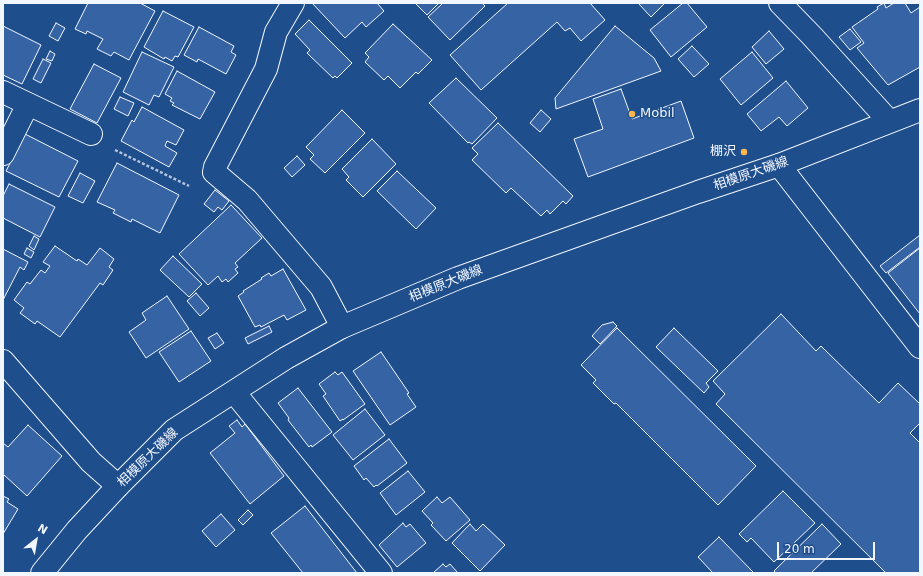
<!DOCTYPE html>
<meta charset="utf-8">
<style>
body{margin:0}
#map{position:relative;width:923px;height:576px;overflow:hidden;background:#1f4e8c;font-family:"DejaVu Sans",sans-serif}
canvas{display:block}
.frame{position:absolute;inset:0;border:4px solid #f2f6ff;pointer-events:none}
.north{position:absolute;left:16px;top:520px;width:40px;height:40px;-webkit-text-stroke:3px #1f4e8c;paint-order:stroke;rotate:31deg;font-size:11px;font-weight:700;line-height:16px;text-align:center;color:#f2f6ff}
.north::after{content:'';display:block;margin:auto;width:14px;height:18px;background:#f2f6ff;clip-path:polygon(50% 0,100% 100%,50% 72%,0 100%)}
.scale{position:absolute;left:777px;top:542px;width:98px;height:18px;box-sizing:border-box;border:2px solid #f2f6ff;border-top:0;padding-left:5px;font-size:12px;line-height:14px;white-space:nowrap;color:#f2f6ff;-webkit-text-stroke:3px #1f4e8c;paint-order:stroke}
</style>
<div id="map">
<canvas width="923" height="576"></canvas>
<div class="frame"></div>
<div class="north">N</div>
<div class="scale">20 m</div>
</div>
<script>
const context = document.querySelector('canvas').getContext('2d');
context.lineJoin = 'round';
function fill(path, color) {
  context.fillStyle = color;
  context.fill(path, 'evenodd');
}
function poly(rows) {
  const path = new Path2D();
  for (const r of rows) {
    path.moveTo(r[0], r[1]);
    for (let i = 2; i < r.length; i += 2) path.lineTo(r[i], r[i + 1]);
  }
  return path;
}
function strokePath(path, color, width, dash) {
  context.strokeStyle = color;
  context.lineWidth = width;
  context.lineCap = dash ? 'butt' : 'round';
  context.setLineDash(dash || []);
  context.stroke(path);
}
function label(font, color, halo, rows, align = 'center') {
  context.font = font + ' "DejaVu Sans","Noto Sans JP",sans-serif';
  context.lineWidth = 3;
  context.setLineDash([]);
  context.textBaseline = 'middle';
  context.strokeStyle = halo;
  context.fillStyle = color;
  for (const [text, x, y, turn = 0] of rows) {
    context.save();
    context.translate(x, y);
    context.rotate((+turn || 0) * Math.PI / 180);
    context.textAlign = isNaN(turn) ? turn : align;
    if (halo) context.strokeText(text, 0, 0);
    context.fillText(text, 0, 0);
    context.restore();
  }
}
const building = poly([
 [88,3,140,3,155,11,129,60,114,52,111,56,97,49,103,39,87,31,86,34,75,29,88,3],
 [312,3,377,3,384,11,366,27,362,22,345,38,312,3],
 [415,3,439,3,427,15,415,3],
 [443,3,482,3,485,6,450,40,428,17,443,3],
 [508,3,590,3,605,20,581,41,570,28,565,31,557,22,481,90,450,55,508,3],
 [638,3,665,3,651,17,638,3],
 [683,3,687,3,707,27,671,57,650,30,683,3],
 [884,3,886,8,894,3,905,3,911,13,920,7,920,67,888,85,857,48,864,43,852,27,878,9,877,7,884,3],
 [163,11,194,27,178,57,175,56,172,61,165,57,164,59,144,47,163,11],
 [309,20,352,63,337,78,335,76,333,78,307,53,310,50,295,34,309,20],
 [56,23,65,28,58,41,49,36,56,23],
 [393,24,432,60,418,74,416,72,400,88,388,76,384,80,365,62,369,57,365,53,393,24],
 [3,26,41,45,22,84,3,75,3,26],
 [615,26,654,58,661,71,556,109,555,98,615,26],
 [199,27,234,46,231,52,236,55,226,74,198,59,197,62,184,55,199,27],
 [850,29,861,42,850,50,839,37,850,29],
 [769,31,784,49,766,64,752,47,769,31],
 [692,46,709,64,694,77,678,59,692,46],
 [50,51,55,54,52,61,46,59,50,51],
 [142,52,174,67,159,97,154,95,149,105,123,92,142,52],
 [752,52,773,78,741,105,720,79,752,52],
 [43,59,51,63,41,83,33,79,43,59],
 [94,64,121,78,97,123,70,109,94,64],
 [177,71,215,92,200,119,172,105,174,103,170,101,172,98,165,94,177,71],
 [456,78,497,118,472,144,469,142,468,143,429,103,456,78],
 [786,81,808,108,787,126,779,117,761,131,747,114,786,81],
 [621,89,632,119,681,101,694,138,588,177,574,139,603,129,593,99,621,89],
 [120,97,134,103,128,116,114,109,120,97],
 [142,107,184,130,176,145,167,141,165,146,177,153,169,167,121,141,132,120,134,122,142,107],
 [342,110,365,133,325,173,310,159,314,155,306,147,342,110],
 [541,110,551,119,540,132,530,123,541,110],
 [498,123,573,196,566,204,563,201,550,214,547,210,541,216,511,188,506,193,472,160,478,154,472,148,498,123],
 [25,134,78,161,59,197,6,171,25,134],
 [372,139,396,164,363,197,346,180,349,177,342,169,372,139],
 [297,156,305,165,292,177,284,168,297,156],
 [117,163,179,195,160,233,132,219,131,222,113,213,115,210,97,202,117,163],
 [397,171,436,208,416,229,377,191,397,171],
 [80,173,95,181,83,203,68,196,80,173],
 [9,184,55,207,40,237,3,218,3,196,9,184],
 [215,190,229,201,222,210,218,207,214,212,204,204,215,190],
 [231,205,262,238,235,263,238,267,235,269,238,273,228,282,226,279,222,282,218,276,208,285,179,254,231,205],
 [920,235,920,247,886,273,880,266,920,235],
 [34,236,39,239,34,250,29,246,34,236],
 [55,246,77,261,78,259,87,265,100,248,114,259,109,267,113,270,103,285,100,283,60,337,37,321,35,324,20,313,24,308,14,300,27,282,30,284,41,270,45,273,50,266,43,262,55,246],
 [27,248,34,252,31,258,24,254,27,248],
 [920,248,920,314,888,273,920,248],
 [3,249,28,262,24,270,20,267,3,300,3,249],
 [173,256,202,284,189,297,160,270,173,256],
 [283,269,306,310,287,320,284,315,261,327,260,325,255,327,238,296,244,292,243,291,262,279,261,278,269,273,271,276,283,269],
 [196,293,209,308,200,316,187,301,196,293],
 [167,296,189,329,146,358,129,332,146,320,142,313,167,296],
 [781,314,816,351,821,346,879,403,898,383,920,404,920,423,910,433,920,443,920,573,886,573,716,404,725,394,713,381,781,314],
 [613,322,617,326,600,344,592,336,602,325,613,322],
 [269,326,272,332,248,344,245,338,269,326],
 [617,328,756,466,718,505,616,403,614,404,593,383,596,380,581,365,617,328],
 [674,328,718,371,706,383,709,387,704,393,656,347,674,328],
 [191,331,211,361,179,382,159,352,191,331],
 [217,333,224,343,215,349,208,338,217,333],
 [381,352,409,393,407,394,416,407,390,425,353,371,381,352],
 [335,372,338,375,342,372,365,404,343,420,343,419,340,421,323,396,326,394,319,384,335,372],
 [298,388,332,432,312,447,311,445,309,447,288,420,289,418,278,403,298,388],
 [365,409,385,435,353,460,333,435,365,409],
 [237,420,242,427,245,424,284,476,250,504,210,453,235,433,229,426,237,420],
 [28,425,62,456,27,496,3,474,3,443,8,447,28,425],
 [389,439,407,463,377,486,376,485,374,487,366,478,364,480,354,466,389,439],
 [408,471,425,492,396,515,380,493,408,471],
 [783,491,815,523,774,562,751,538,747,542,739,534,783,491],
 [3,496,9,499,7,502,18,509,3,534,3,496],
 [437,497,442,503,450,497,470,520,446,541,431,525,433,523,422,511,437,497],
 [305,506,357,573,303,573,271,533,305,506],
 [248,510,253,515,243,525,238,520,248,510],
 [221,514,235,530,216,547,202,531,221,514],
 [403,523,406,527,410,524,426,543,397,567,379,545,403,523],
 [470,524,476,531,483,524,505,545,480,571,452,543,470,524],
 [822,524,841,544,811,573,776,573,774,571,822,524],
 [719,537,754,573,713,573,698,557,719,537],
 [443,564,446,567,450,564,458,573,433,573,443,564]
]);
const path = poly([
 [115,150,189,186]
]);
const minor = poly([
 [293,3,276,32,266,69,215,167,214,172,247,200,321,287,342,327],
 [780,3,812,36,889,121],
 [3,92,91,134],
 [3,154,28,104],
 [779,165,920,347],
 [3,361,91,462,118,486],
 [234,392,381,573]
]);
const major = poly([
 [42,573,77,530,118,486,174,430,286,358,342,327,458,278,698,192,779,165,920,110]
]);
const markers = [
 [632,114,4,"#ffb74d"],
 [744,152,4,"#ffb74d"]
];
const poiNames = [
 ["Mobil",640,114],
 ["棚沢",736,152,"right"]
];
const streetNames = [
 ["相模原大磯線",751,174,-19],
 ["相模原大磯線",446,284,-22],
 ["相模原大磯線",148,458,-44]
];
fill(building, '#3563a3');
strokePath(building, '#f2f6ff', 1);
strokePath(minor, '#f2f6ff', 24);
strokePath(major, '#f2f6ff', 24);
strokePath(path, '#b3c4dc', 2.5, [3, 2]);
strokePath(minor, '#1f4e8c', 22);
strokePath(major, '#1f4e8c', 22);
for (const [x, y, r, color] of markers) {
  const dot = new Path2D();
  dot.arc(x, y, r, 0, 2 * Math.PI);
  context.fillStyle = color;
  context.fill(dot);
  strokePath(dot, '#1f4e8c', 1.5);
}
label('13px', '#f2f6ff', '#1f4e8c', poiNames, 'left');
label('13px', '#f2f6ff', '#1f4e8c', streetNames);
</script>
